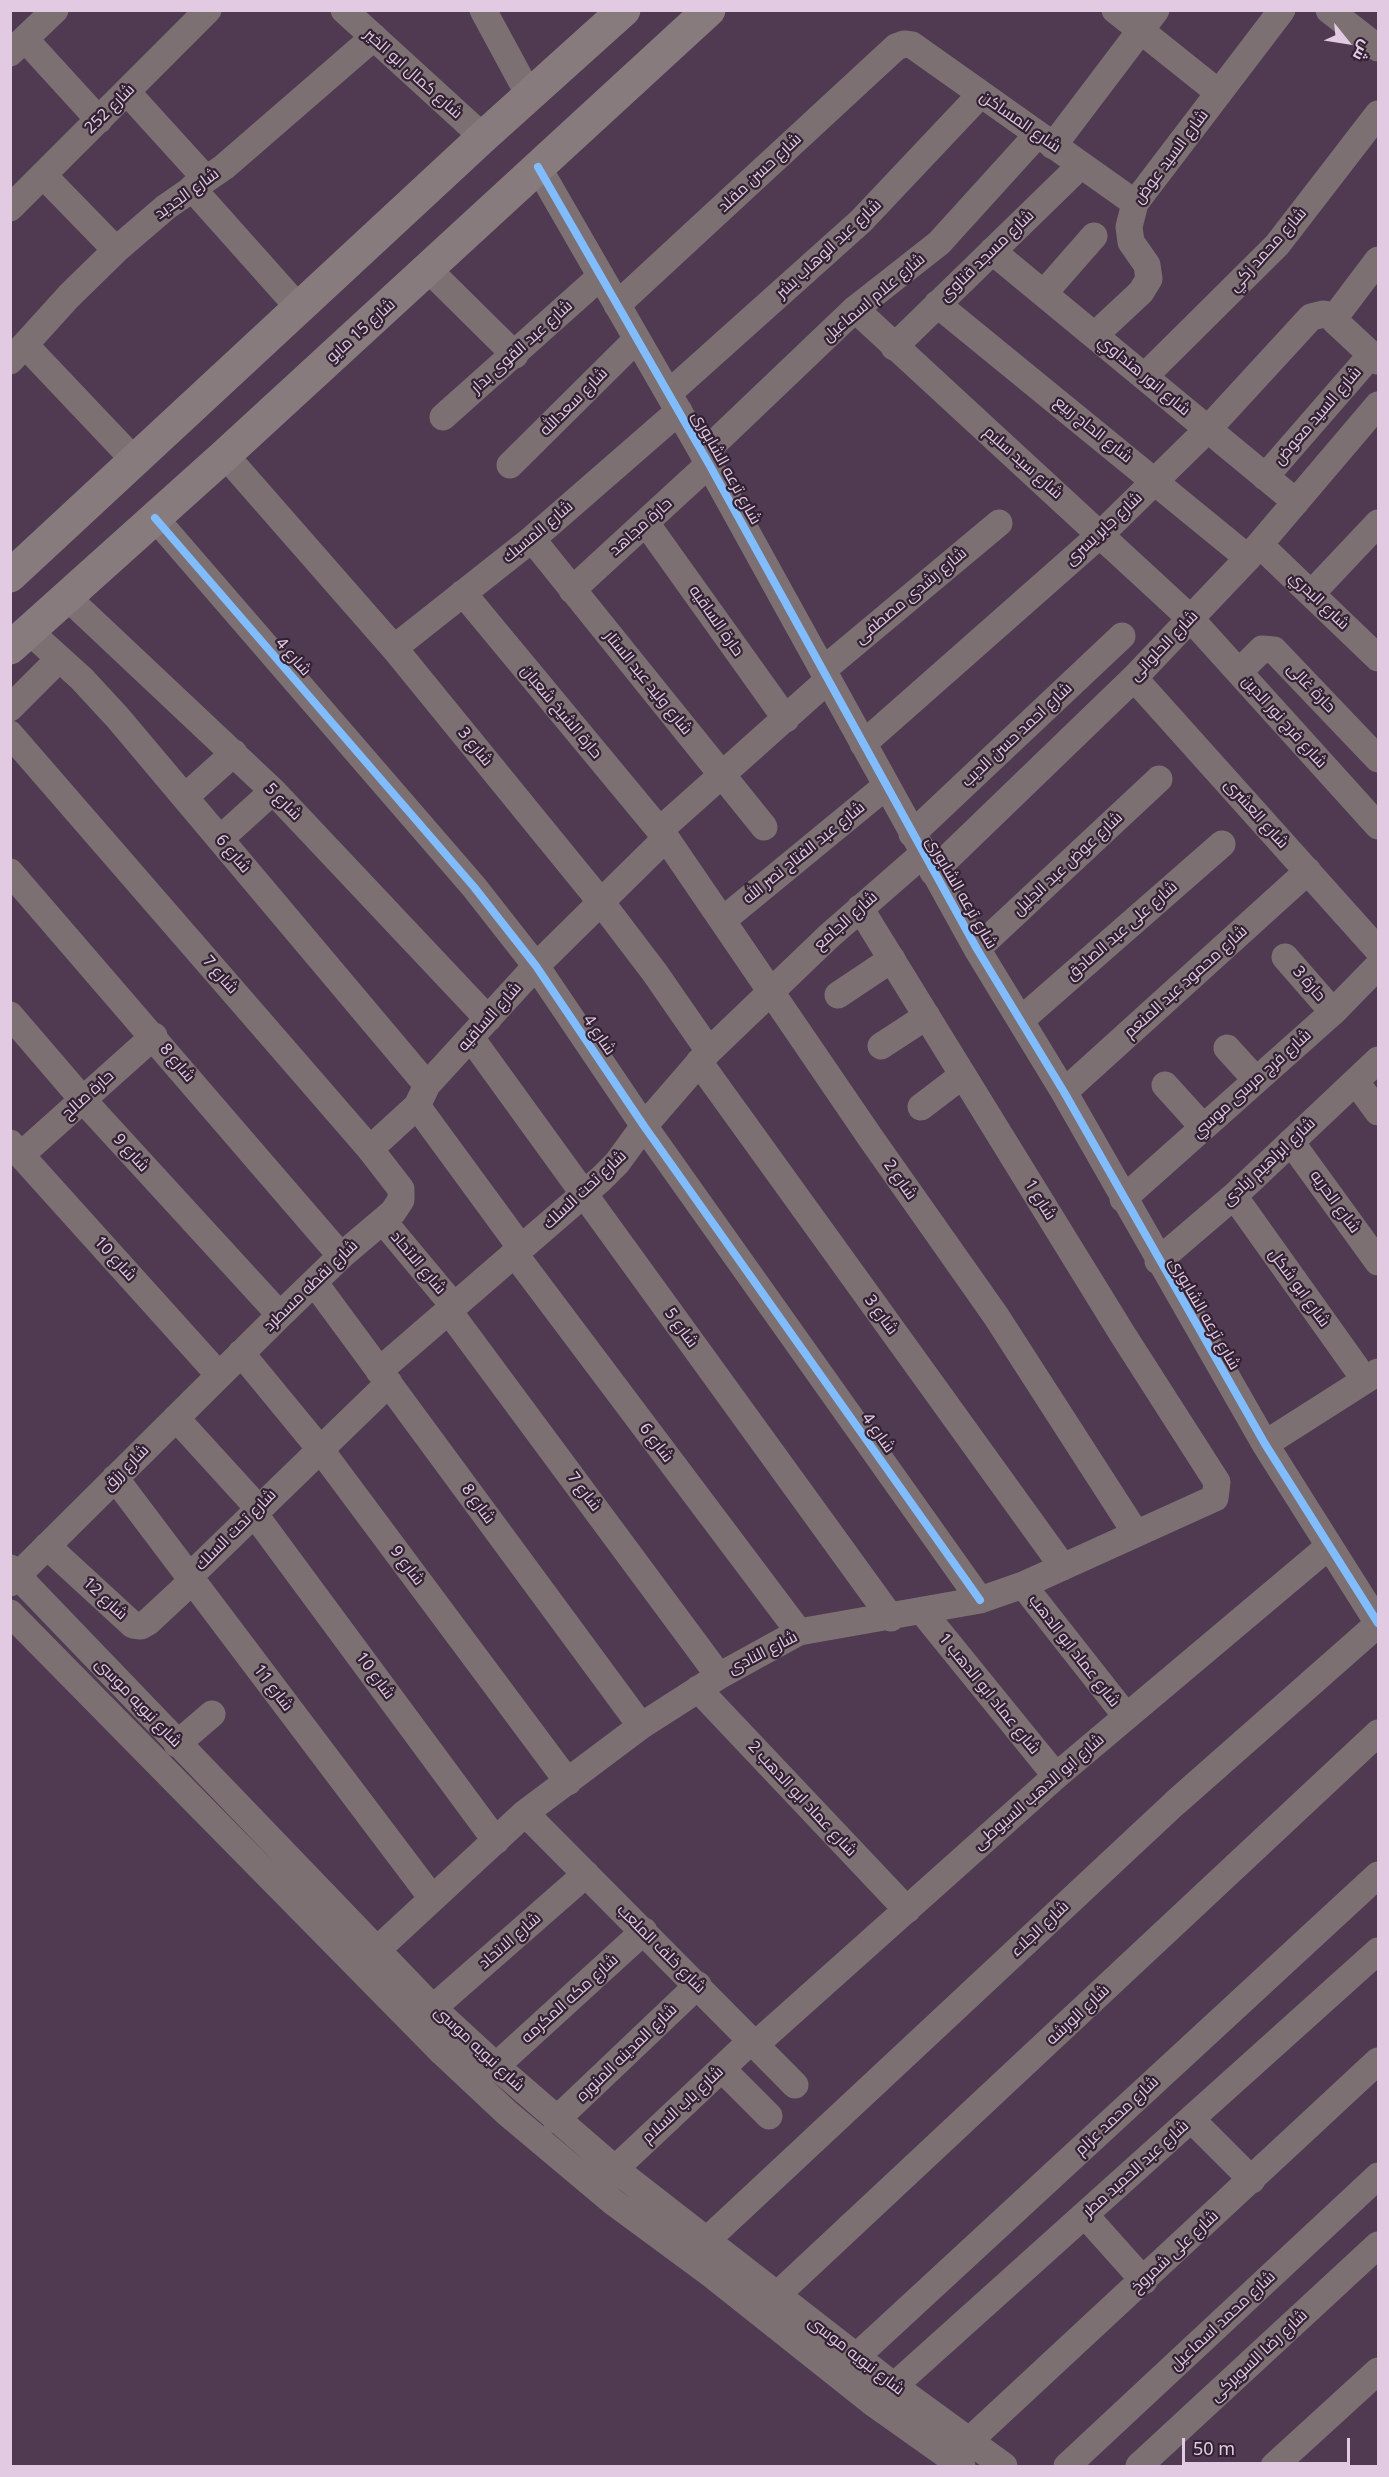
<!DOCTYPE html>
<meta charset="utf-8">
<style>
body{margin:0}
#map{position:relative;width:1389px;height:2477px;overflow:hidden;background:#4f3a51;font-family:"Noto Sans",Cairo,sans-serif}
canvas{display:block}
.frame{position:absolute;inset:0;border:12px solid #e1cae2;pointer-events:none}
.north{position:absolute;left:1317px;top:12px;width:60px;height:60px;-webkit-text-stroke:4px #322133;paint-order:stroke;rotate:120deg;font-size:16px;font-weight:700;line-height:24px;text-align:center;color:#e1cae2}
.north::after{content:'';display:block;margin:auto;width:21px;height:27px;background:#e1cae2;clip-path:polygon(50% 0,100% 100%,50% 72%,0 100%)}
.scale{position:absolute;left:1182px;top:2438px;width:168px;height:27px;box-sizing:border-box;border:3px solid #e1cae2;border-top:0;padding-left:8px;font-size:18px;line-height:21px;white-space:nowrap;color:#e1cae2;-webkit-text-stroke:4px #322133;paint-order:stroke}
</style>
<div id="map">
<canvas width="1389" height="2477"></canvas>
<div class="frame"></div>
<div class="north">ش</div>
<div class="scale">50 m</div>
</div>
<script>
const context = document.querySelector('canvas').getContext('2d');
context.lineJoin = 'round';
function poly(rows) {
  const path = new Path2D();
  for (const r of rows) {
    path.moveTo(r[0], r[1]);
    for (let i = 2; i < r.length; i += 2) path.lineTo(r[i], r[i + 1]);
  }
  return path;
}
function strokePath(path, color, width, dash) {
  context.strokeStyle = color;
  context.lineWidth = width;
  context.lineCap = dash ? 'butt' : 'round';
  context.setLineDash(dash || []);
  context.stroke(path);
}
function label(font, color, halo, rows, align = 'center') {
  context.font = font + ' "Noto Sans",Cairo,sans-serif';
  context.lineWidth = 4.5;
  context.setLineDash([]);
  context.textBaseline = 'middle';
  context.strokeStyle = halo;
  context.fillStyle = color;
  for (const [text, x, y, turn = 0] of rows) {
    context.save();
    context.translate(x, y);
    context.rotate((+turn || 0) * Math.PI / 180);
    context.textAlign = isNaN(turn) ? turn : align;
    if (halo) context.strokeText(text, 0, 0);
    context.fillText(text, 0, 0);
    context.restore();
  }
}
const minor = poly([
 [344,10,483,137],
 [483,10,529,95],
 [1115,10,1219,93],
 [1329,10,1378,48],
 [25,39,99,120],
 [10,53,55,10],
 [127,92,206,179],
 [1053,146,1156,10],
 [538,167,709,464,977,949,1064,1092,1265,1444,1378,1623],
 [43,175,116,250],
 [192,188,299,308],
 [10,208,208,10],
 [992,251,1296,502],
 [1378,260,1338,313,1335,321,1378,361],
 [428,269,515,355],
 [1044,293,1094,236],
 [937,304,1248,558],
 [617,305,896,47,904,44,912,45,1135,203],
 [855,309,1190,618,1378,826],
 [1095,335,1141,292,1149,279,1147,265,1131,242,1129,227,1135,203,1282,10],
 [26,346,135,461],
 [894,347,1081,165],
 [10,361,69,296,116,250,166,207,224,167,374,37],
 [1145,376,1277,245,1378,114],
 [669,393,861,221,980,95],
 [443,417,601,276],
 [703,454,855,309,939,243,1037,135],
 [225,455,394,648,601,902,655,973,709,1051],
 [510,465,637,339],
 [1265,477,1371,355],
 [155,518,474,887,536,966,644,1126,980,1600],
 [646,523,786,719],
 [532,539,764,827],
 [1260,545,1378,658],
 [572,590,709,464],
 [463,593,666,838,870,1137,996,1316,1135,1532],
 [1311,594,1378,523],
 [67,597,273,791,488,1019],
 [29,631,82,679,118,718,427,1085],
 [394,648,532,539,679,411],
 [823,670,999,523],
 [1239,672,1262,649,1274,650,1378,759],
 [1134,678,1378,950],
 [10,708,59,659],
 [10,734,370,1149,401,1189,401,1200,393,1212,341,1256,280,1315,10,1583],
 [863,744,1101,534,1208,429,1311,317,1324,314,1335,317],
 [185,797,234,753],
 [660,830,828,680],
 [912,834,1122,636],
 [220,839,273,791],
 [10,872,341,1256],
 [933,872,1134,678,1248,558,1378,405],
 [723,920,886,786],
 [977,949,1159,779],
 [1285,957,1333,1012],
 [838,995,892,959],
 [10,1015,83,1100,280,1315],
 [1022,1019,1222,844],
 [471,1038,891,1618],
 [881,1046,927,1016],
 [1227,1048,1256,1080],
 [699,1062,1063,1567],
 [1356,1082,1378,1112],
 [1165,1085,1203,1127],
 [1064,1092,1308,871],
 [417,1106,521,1248],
 [921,1107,963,1075],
 [1291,1142,1378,1262],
 [10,1143,219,1375],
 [370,1149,417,1106,427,1085,536,966,666,838],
 [21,1155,154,1036],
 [1234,1196,1365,1380],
 [1123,1199,1333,1012,1378,966],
 [383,1221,453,1305],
 [514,1253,799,1632],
 [1158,1261,1234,1196,1378,1060],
 [314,1282,641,1726],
 [448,1310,719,1676],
 [241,1353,320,1449,568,1782],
 [379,1371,601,1179,617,1163,644,1126,709,1051,829,936,923,854],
 [176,1418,258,1508],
 [1265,1444,1378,1372],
 [115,1478,432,1898],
 [253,1512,496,1841],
 [47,1546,133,1625,141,1626,148,1622,192,1581],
 [10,1568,433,2008,496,2066,615,2169,894,2386,1004,2466],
 [189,1577,389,1383],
 [1023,1585,1126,1716],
 [922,1611,1056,1776],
 [10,1613,443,2053,507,2113,613,2202,712,2275,873,2403,962,2466],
 [698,1689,907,1910],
 [177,1744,212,1714],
 [525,1813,795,2085],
 [377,1950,525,1813,641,1726,719,1676,799,1632,980,1600,1023,1585,1215,1498,1217,1482,1123,1335,860,908],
 [433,2008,586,1874],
 [755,2045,1056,1776,1328,1547],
 [496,2066,644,1931],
 [722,2069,769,2116],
 [1191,2119,1252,2180],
 [556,2120,698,1985],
 [615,2169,751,2041],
 [1085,2215,1144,2281],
 [707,2240,1175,1803,1378,1624],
 [777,2295,1378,1733],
 [856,2357,1378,1875],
 [894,2386,1378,1951],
 [969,2441,1378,2061],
 [1067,2466,1378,2176],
 [1139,2466,1378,2245],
 [1274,2466,1378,2371]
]);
const secondary = poly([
 [10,576,483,137,624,10],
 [10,648,225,455,709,10]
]);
const cycleway = poly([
 [538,167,709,464,977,949,1064,1092,1265,1444,1378,1623],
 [155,518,474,887,536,966,644,1126,980,1600]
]);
const streetNames = [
 ["شارع كمال ابو الخير",413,74,42],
 ["شارع 252",110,109,-45],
 ["شارع المساكن",1020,122,35],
 ["شارع السيد عوض",1171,157,-53],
 ["شارع حسن مقلد",760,173,-43],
 ["شارع الجديد",187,194,-36],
 ["شارع عبد الوهاب بشر",829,249,-43],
 ["شارع محمد زكي",1268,250,-48],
 ["شارع مسجد قناوى",987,256,-44],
 ["شارع علام اسماعيل",874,298,-40],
 ["شارع 15 مايو",361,331,-42],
 ["شارع عبد القوى بدار",522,347,-42],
 ["شارع انور هنداوي",1144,376,40],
 ["شارع سعدالله",574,402,-45],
 ["شارع السيد معوض",1318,416,-49],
 ["شارع الحاج ربيع",1093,430,39],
 ["شارع سيد سليم",1023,463,42],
 ["شارع ترعه الشابورى",726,468,61],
 ["حارة مجاهد",641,527,-42],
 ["شارع جابر يسرى",1104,529,-43],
 ["شارع المسبك",538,532,-40],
 ["شارع رشدى مصطفى",911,596,-40],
 ["شارع البدري",1319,601,44],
 ["حارة الساقيه",716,621,55],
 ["شارع الحلوانى",1164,646,-46],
 ["شارع 4",293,657,49],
 ["شارع وليد عبد الستار",648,683,51],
 ["حارة غالى",1311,688,46],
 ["حارة الشيخ شعبان",561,712,50],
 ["شارع فرج نور الدين",1284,722,48],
 ["شارع احمد حسن الديب",1017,735,-43],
 ["شارع 3",475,747,51],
 ["شارع 5",283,802,46],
 ["شارع العشرى",1256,814,48],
 ["شارع عبد الفتاح نصر الله",804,853,-39],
 ["شارع 6",233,854,50],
 ["شارع عوض عبد الجليل",1068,864,-43],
 ["شارع ترعه الشابورى",961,893,60],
 ["شارع الجامع",846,921,-42],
 ["شارع على عبد الصادق",1122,931,-41],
 ["شارع 7",220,975,49],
 ["شارع محمود عبد المنعم",1186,982,-42],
 ["حارة 3",1309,984,49],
 ["شارع الساقيه",490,1017,-48],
 ["شارع 4",599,1035,56],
 ["شارع 8",177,1063,50],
 ["شارع فرج مرسى موسي",1252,1084,-42],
 ["حارة صالح",88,1095,-42],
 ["شارع 9",131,1153,48],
 ["شارع ابراهيم زبادى",1269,1162,-43],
 ["شارع 2",900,1180,55],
 ["شارع تحت السلك",585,1190,-43],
 ["شارع 1",1040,1200,58],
 ["شارع الحريه",1335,1202,54],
 ["شارع 10",115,1259,48],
 ["شارع الاتحاد",418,1263,50],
 ["شارع نقطه مسطرد",311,1286,-44],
 ["شارع ابو شكل",1299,1288,54],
 ["شارع ترعه الشابورى",1204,1314,60],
 ["شارع 3",881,1315,54],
 ["شارع 5",681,1328,54],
 ["شارع 4",878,1433,55],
 ["شارع 6",656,1443,53],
 ["شارع رزق",126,1468,-45],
 ["شارع 7",584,1492,53],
 ["شارع 8",478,1504,54],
 ["شارع تحت السلك",236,1530,-45],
 ["شارع 9",407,1566,53],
 ["شارع 12",105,1599,43],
 ["شارع عماد ابو الدهب",1074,1651,52],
 ["شارع النادى",763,1653,-27],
 ["شارع 10",375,1676,54],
 ["شارع 11",273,1688,53],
 ["شارع عماد ابو الدهب 1",989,1694,51],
 ["شارع نبويه موسى",138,1703,46],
 ["شارع ابو الدهب السيوطى",1039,1792,-41],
 ["شارع عماد ابو الدهب 2",802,1799,47],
 ["شارع الجلاء",1040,1929,-43],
 ["شارع الاتحاد",510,1941,-41],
 ["شارع خلف الملعب",661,1949,45],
 ["شارع مكه المكرمه",570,1999,-42],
 ["شارع الورشه",1078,2015,-43],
 ["شارع نبويه موسى",479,2049,43],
 ["شارع المدينه المنوره",627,2053,-44],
 ["شارع باب السلام",683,2105,-43],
 ["شارع محمد عزام",1117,2116,-43],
 ["شارع عبد الحميد مطر",1136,2169,-42],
 ["شارع على شمروخ",1175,2252,-43],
 ["شارع محمد اسماعيل",1223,2321,-43],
 ["شارع نبويه موسى",856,2356,38],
 ["شارع رضا السويركى",1259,2356,-43]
];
strokePath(minor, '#7c7072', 27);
strokePath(secondary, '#887b7d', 33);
strokePath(cycleway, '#80bcff', 8);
label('16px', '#e1cae2', '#322133', streetNames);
</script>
